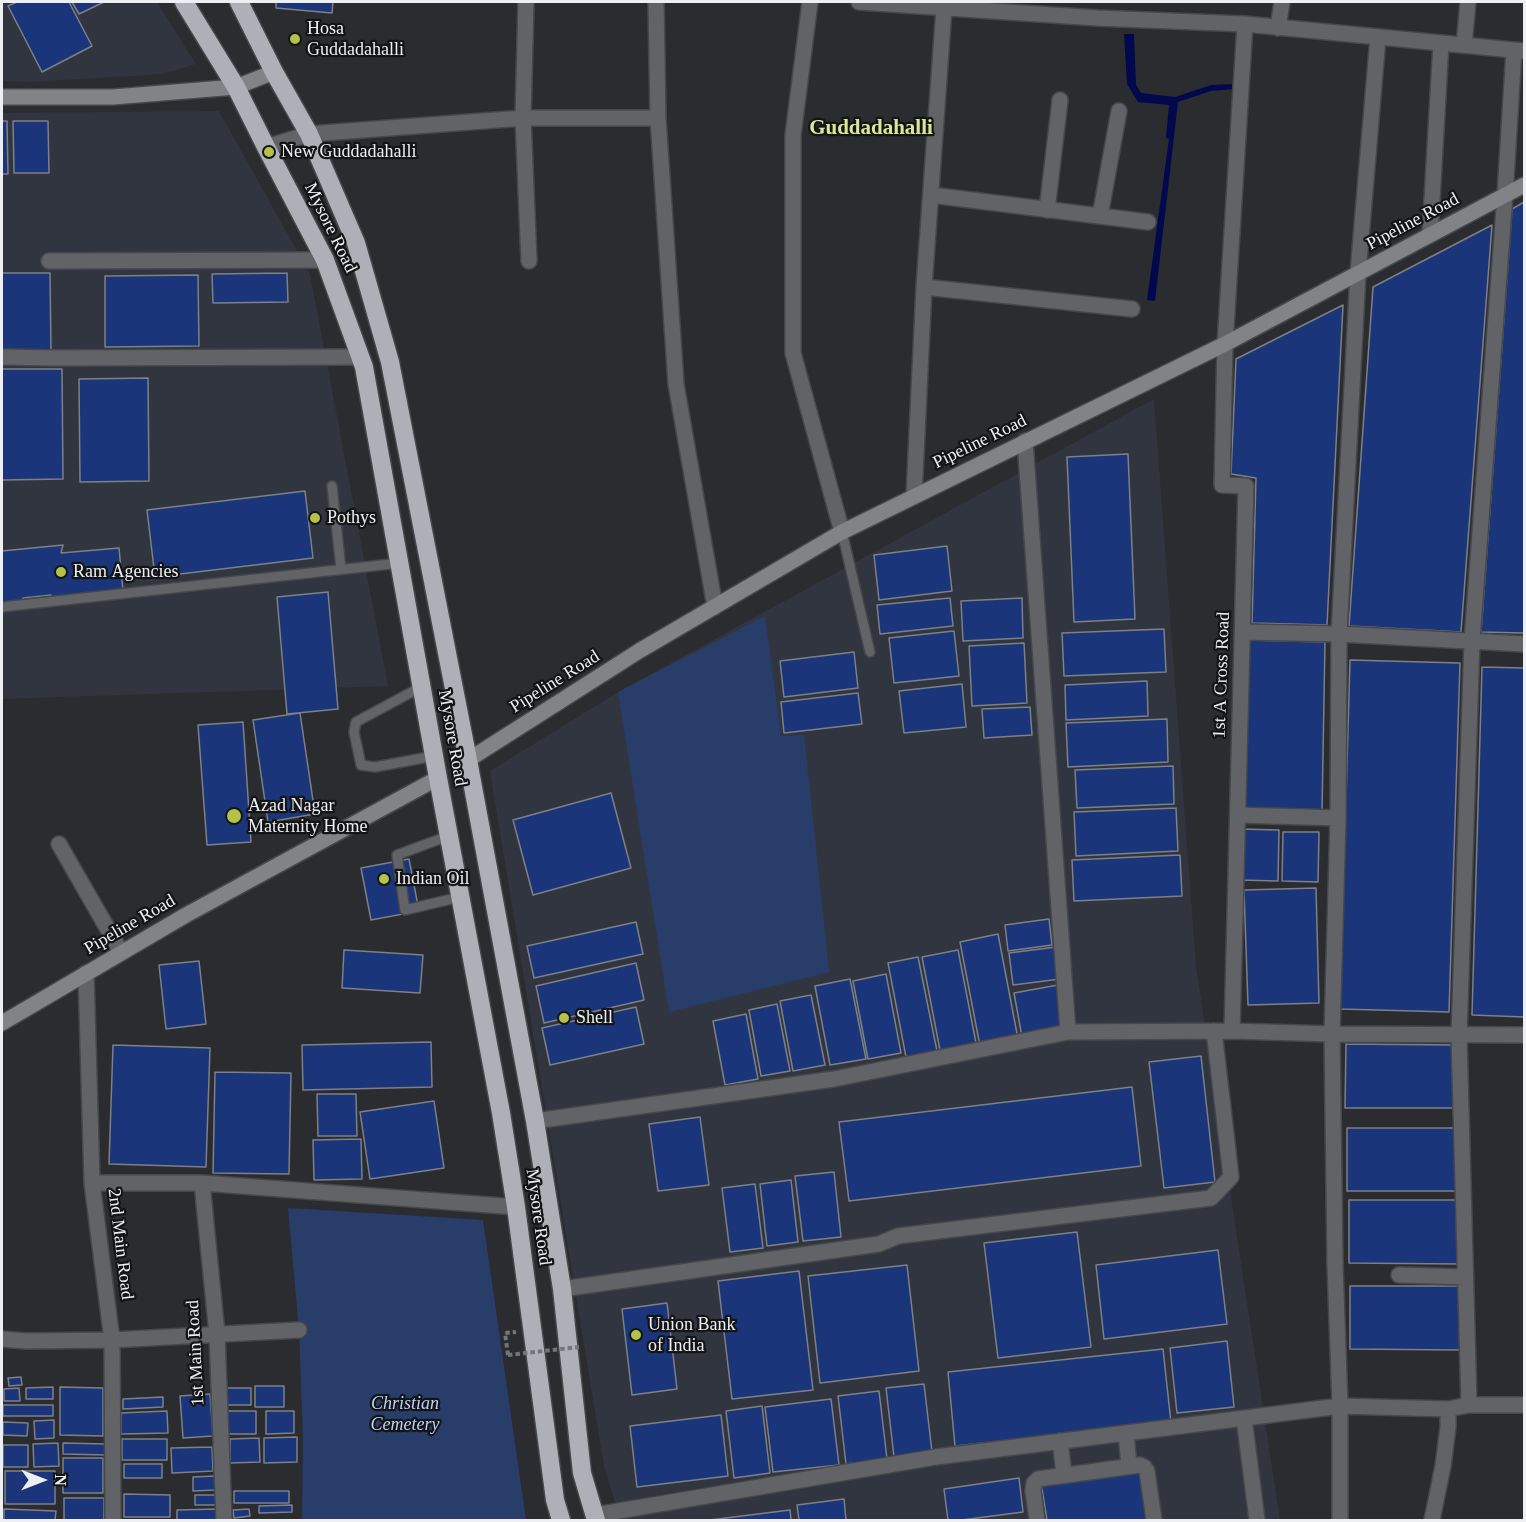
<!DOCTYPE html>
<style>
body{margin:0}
#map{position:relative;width:1526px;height:1522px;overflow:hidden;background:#2a2c30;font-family:Georgia,serif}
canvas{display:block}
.frame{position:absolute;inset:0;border:3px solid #eeeff2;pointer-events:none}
.north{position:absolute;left:12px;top:1450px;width:60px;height:60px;-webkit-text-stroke:4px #131416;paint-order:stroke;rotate:90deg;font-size:16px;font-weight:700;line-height:24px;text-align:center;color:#eeeff2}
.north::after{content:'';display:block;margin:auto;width:21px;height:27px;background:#eeeff2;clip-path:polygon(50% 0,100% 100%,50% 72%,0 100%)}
</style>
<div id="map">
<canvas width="1526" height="1522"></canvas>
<div class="frame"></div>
<div class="north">N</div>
</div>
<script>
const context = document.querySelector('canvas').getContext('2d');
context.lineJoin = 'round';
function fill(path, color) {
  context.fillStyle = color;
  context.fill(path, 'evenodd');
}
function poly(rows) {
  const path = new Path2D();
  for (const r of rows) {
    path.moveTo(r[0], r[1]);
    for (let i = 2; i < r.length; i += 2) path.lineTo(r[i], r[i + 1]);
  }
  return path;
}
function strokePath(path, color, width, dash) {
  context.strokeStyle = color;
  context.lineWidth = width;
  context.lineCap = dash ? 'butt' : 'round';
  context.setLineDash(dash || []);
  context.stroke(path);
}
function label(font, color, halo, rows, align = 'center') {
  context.font = font + ' Georgia,serif';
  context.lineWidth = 4.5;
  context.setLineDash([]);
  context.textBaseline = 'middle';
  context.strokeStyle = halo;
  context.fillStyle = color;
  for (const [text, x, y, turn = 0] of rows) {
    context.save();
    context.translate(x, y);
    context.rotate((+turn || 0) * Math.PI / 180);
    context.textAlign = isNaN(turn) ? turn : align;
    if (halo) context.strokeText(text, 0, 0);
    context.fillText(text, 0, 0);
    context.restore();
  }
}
const built = poly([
 [2,2,157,2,196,64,163,74,30,82,2,81],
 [219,111,310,274,388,686,2,699,2,113],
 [1154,399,1196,966,1280,1520,620,1520,604,1466,490,771,618,692]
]);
const green = poly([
 [765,616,781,736,804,735,829,972,669,1012,618,692],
 [288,1208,483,1220,526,1520,302,1520,303,1438,299,1330]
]);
const water = poly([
 [1124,34,1134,34,1136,85,1141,93,1175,97,1211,85,1234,84,1234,89,1211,91,1178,102,1155,301,1147,300,1169,139,1166,138,1169,105,1138,102,1127,84]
]);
const building = poly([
 [17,2,69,2,92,46,42,72,8,6,17,2],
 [72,2,104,2,79,14,72,2],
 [276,2,333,2,332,13,276,8,276,2],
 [2,121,7,121,8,174,2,174,2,121],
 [13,121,48,121,49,173,14,173,13,121],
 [1524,202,1524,633,1481,632,1512,209,1524,202],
 [1492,225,1461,632,1349,626,1373,287,1492,225],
 [2,273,50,273,51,351,2,352,2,273],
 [287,273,288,302,213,303,212,274,287,273],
 [198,275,199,346,105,347,105,276,198,275],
 [1343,305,1327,625,1252,623,1256,478,1231,474,1236,359,1343,305],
 [2,369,62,369,63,479,2,480,2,369],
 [148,378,149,481,80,482,79,379,148,378],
 [1128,454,1135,619,1074,622,1067,457,1128,454],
 [305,491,313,558,155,577,147,510,305,491],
 [63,545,61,553,119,548,123,591,51,599,51,595,23,598,22,602,2,603,2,551,63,545],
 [947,546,952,591,879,600,874,555,947,546],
 [328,592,338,709,287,714,277,597,328,592],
 [950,598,953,626,880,634,877,605,950,598],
 [1022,598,1023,638,963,641,961,601,1022,598],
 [1164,629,1166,672,1064,676,1062,633,1164,629],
 [954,631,959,676,894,683,889,638,954,631],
 [1248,640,1325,642,1322,812,1244,810,1248,640],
 [1024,643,1027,703,972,706,969,646,1024,643],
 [854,652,858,688,784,697,780,661,854,652],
 [1350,660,1460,663,1449,1012,1340,1009,1350,660],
 [1482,667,1524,668,1524,1017,1472,1015,1482,667],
 [1147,681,1148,716,1066,720,1065,685,1147,681],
 [962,684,966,727,904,733,899,691,962,684],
 [858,693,862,724,784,733,781,702,858,693],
 [1030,707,1032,735,984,738,982,709,1030,707],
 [300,713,315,814,268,822,253,720,300,713],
 [1167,719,1168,762,1068,767,1066,723,1167,719],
 [243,722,251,842,207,845,198,725,243,722],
 [1173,766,1174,804,1077,808,1075,770,1173,766],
 [611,793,631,868,533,895,513,820,611,793],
 [1176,808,1178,851,1076,856,1074,812,1176,808],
 [1240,829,1279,830,1278,881,1239,880,1240,829],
 [1283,832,1319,832,1318,882,1282,881,1283,832],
 [1180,855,1182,896,1074,901,1072,860,1180,855],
 [409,859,419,911,371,920,361,868,409,859],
 [1316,888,1319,1003,1248,1005,1244,890,1316,888],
 [1049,919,1052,945,1008,951,1005,925,1049,919],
 [636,922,643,954,534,978,527,946,636,922],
 [998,934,1018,1039,980,1046,960,942,998,934],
 [1056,947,1060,979,1013,985,1009,953,1056,947],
 [344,950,423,955,420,993,342,988,344,950],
 [958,950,976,1043,940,1050,922,957,958,950],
 [918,957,937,1051,906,1057,888,963,918,957],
 [199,961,206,1024,166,1029,159,965,199,961],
 [636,963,644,1000,544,1023,536,986,636,963],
 [886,974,901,1053,868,1059,853,981,886,974],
 [850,979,866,1059,830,1065,815,986,850,979],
 [1058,985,1066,1029,1022,1037,1014,993,1058,985],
 [811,995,825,1065,793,1071,780,1001,811,995],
 [777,1004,790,1071,761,1076,749,1010,777,1004],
 [636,1007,644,1044,550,1065,542,1028,636,1007],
 [746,1014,758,1079,725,1085,713,1021,746,1014],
 [431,1042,432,1087,303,1090,302,1045,431,1042],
 [1346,1044,1455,1045,1455,1108,1345,1108,1346,1044],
 [113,1045,210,1048,206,1167,109,1164,113,1045],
 [1201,1056,1215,1182,1164,1188,1149,1062,1201,1056],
 [215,1072,291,1073,289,1174,213,1173,215,1072],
 [1132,1087,1141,1166,849,1201,839,1122,1132,1087],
 [317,1094,356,1094,357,1136,318,1136,317,1094],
 [434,1101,444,1168,370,1179,360,1112,434,1101],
 [700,1117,709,1185,658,1191,649,1124,700,1117],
 [1347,1128,1457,1128,1456,1191,1347,1191,1347,1128],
 [361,1139,362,1179,314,1180,313,1140,361,1139],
 [834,1172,841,1237,803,1241,795,1176,834,1172],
 [791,1180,798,1242,767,1246,760,1184,791,1180],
 [755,1184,763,1248,730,1252,722,1188,755,1184],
 [1349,1200,1459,1200,1458,1264,1349,1263,1349,1200],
 [1077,1232,1091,1347,998,1358,984,1243,1077,1232],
 [1218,1250,1227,1324,1104,1339,1096,1265,1218,1250],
 [907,1265,919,1371,820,1383,808,1276,907,1265],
 [799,1271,813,1390,732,1399,718,1281,799,1271],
 [1350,1286,1460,1286,1460,1350,1350,1349,1350,1286],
 [667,1303,677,1389,632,1395,622,1309,667,1303],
 [1227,1341,1234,1407,1177,1413,1170,1348,1227,1341],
 [1163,1349,1171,1423,955,1446,948,1372,1163,1349],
 [21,1377,22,1385,9,1386,8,1378,21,1377],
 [924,1384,932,1452,894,1457,886,1388,924,1384],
 [255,1386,284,1386,284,1407,255,1407,255,1386],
 [53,1387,53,1399,26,1399,26,1388,53,1387],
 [60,1387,103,1388,103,1436,60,1435,60,1387],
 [19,1388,20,1401,4,1401,4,1389,19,1388],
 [227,1388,251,1388,251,1405,226,1405,227,1388],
 [879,1391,887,1459,846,1464,838,1396,879,1391],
 [210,1394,213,1436,183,1438,180,1396,210,1394],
 [163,1397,163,1407,123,1409,123,1399,163,1397],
 [831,1399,839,1465,773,1472,765,1407,831,1399],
 [3,1405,53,1405,53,1416,3,1416,3,1405],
 [762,1406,770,1473,734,1478,726,1411,762,1406],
 [167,1411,168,1433,121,1434,121,1413,167,1411],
 [228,1411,256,1411,256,1434,228,1434,228,1411],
 [266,1411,294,1411,294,1433,266,1434,266,1411],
 [721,1415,728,1476,637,1487,630,1426,721,1415],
 [54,1420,54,1438,35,1439,34,1421,54,1420],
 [3,1422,28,1423,27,1436,3,1435,3,1422],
 [297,1437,297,1462,264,1463,264,1438,297,1437],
 [259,1438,260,1462,230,1463,230,1439,259,1438],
 [122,1439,167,1439,167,1460,122,1460,122,1439],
 [58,1443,59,1466,34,1467,33,1444,58,1443],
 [63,1443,106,1444,106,1455,63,1454,63,1443],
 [3,1445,28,1445,28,1467,3,1467,3,1445],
 [212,1447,213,1471,172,1473,171,1448,212,1447],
 [63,1458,103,1458,103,1493,63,1493,63,1458],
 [124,1464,162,1464,162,1478,124,1478,124,1464],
 [1142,1467,1150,1520,1047,1520,1041,1482,1142,1467],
 [5,1471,55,1471,55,1504,5,1504,5,1471],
 [215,1476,215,1490,193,1491,193,1477,215,1476],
 [1019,1478,1023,1512,962,1520,948,1520,944,1489,1019,1478],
 [234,1491,289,1491,289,1503,234,1503,234,1491],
 [124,1494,170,1495,170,1517,124,1517,124,1494],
 [195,1495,217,1495,217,1505,195,1505,195,1495],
 [64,1498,104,1498,104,1520,64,1520,64,1498],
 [844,1499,846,1520,799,1520,797,1505,844,1499],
 [292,1505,292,1512,259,1513,259,1506,292,1505],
 [4,1509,56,1511,55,1520,4,1520,4,1509],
 [219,1509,219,1520,177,1520,177,1510,219,1509],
 [249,1509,250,1516,234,1518,233,1510,249,1509],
 [790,1510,791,1520,710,1520,790,1510]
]);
const path = poly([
 [508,1355,505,1333,516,1332]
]);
const lane = poly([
 [332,486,341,569],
 [842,532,870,652],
 [2,607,400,563],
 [421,687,356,722,354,732,361,765,375,767,434,756],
 [448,836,397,855,405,910,460,897]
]);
const street = poly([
 [526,2,523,118,529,261],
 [656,2,658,118,676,384,715,607],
 [810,2,793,135,793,353,842,532],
 [859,2,1097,18,1245,24,1524,51],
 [1278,28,1282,2],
 [1464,45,1468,2],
 [266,147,309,134,523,118,658,118],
 [931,195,1148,222],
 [1047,210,1060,100],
 [1100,216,1119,111],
 [1430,235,1441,43],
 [49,261,325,260],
 [924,287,1132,309],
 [2,357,54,358,360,357],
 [1025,441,1068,1032],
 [914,496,924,287,944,8],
 [1243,632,1339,634,1524,644],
 [1238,815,1338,818],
 [59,844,121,952],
 [86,973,92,1183,112,1340,113,1520],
 [1232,1031,1246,486,1222,485,1225,344,1245,24],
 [535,1121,834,1079,1068,1032,1232,1031,1332,1034,1524,1035],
 [92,1183,202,1183,516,1207],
 [202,1183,217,1334,224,1520],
 [1399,1275,1465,1277],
 [562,1289,879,1244,898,1236,1211,1198,1231,1177,1214,1031],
 [2,1339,26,1341,112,1340,299,1330],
 [1469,1405,1459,1036,1472,641,1505,195,1514,50],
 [1244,1418,1257,1520],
 [1126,1433,1129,1466],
 [1060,1441,1064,1474],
 [595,1515,936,1457,1340,1406,1448,1409,1469,1405,1524,1405],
 [1037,1520,1033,1491,1034,1483,1038,1479,1140,1465,1144,1467,1147,1471,1154,1520],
 [1340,1520,1340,1406,1335,1264,1332,1034,1338,818,1339,634,1358,273,1378,37],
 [1432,1520,1443,1466,1448,1427,1448,1409]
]);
const secondary = poly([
 [2,97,113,97,236,87,274,72],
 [468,760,639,651,842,532,1225,344,1524,185],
 [2,1023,186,915,438,778]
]);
const highway = poly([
 [184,2,236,87,266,147,325,260,364,367,438,778,501,1113,516,1207,555,1500,561,1520],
 [239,2,274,72,309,134,356,243,390,362,468,760,535,1121,562,1289,582,1473,596,1520]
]);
const pathBridge = poly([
 [508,1355,579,1347]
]);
const markers = [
 [295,39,6,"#b5c249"],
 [269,152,6,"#b5c249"],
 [315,518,6,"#b5c249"],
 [61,572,6,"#b5c249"],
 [234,816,8,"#b5c249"],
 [384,879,6,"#b5c249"],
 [564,1018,6,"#b5c249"],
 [636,1335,6,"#b5c249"]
];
const poiNames = [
 ["Hosa",307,29],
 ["Guddadahalli",307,50],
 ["New Guddadahalli",281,152],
 ["Pothys",327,518],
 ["Ram Agencies",73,572],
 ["Azad Nagar",248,806],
 ["Maternity Home",248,827],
 ["Indian Oil",396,879],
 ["Shell",576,1018],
 ["Union Bank",648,1325],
 ["of India",648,1346]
];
const streetNames = [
 ["Pipeline Road",1413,222,-28],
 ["Mysore Road",330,228,64],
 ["Pipeline Road",980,442,-26],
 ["1st A Cross Road",1222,675,-88],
 ["Pipeline Road",555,682,-32],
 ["Mysore Road",452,738,80],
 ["Pipeline Road",130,925,-30],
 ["Mysore Road",538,1217,82],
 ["2nd Main Road",120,1244,83],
 ["1st Main Road",196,1353,-93]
];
const parkNames = [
 ["Christian",405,1404],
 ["Cemetery",405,1425]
];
const quarterNames = [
 ["Guddadahalli",871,129]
];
fill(built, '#31353f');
fill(green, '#293d6b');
fill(water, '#01084d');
fill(building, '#1a357a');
strokePath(building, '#7e8086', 1.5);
strokePath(lane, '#45474b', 12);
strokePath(street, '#45474b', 18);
strokePath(secondary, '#45474b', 18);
strokePath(highway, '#45474b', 21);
strokePath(path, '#747579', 4, [4.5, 3]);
strokePath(lane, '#626366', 9);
strokePath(street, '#626366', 15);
strokePath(secondary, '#818386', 15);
strokePath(highway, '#adb0b6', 18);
strokePath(pathBridge, '#747579', 4, [4.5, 3]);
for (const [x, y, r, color] of markers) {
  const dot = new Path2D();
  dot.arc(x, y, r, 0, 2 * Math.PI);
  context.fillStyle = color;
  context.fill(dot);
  strokePath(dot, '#131416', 2);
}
label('18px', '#eeeff2', '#131416', poiNames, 'left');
label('18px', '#eeeff2', '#131416', streetNames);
label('italic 18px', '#bcd0f8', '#131416', parkNames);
label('bold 21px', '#dce698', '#131416', quarterNames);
</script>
